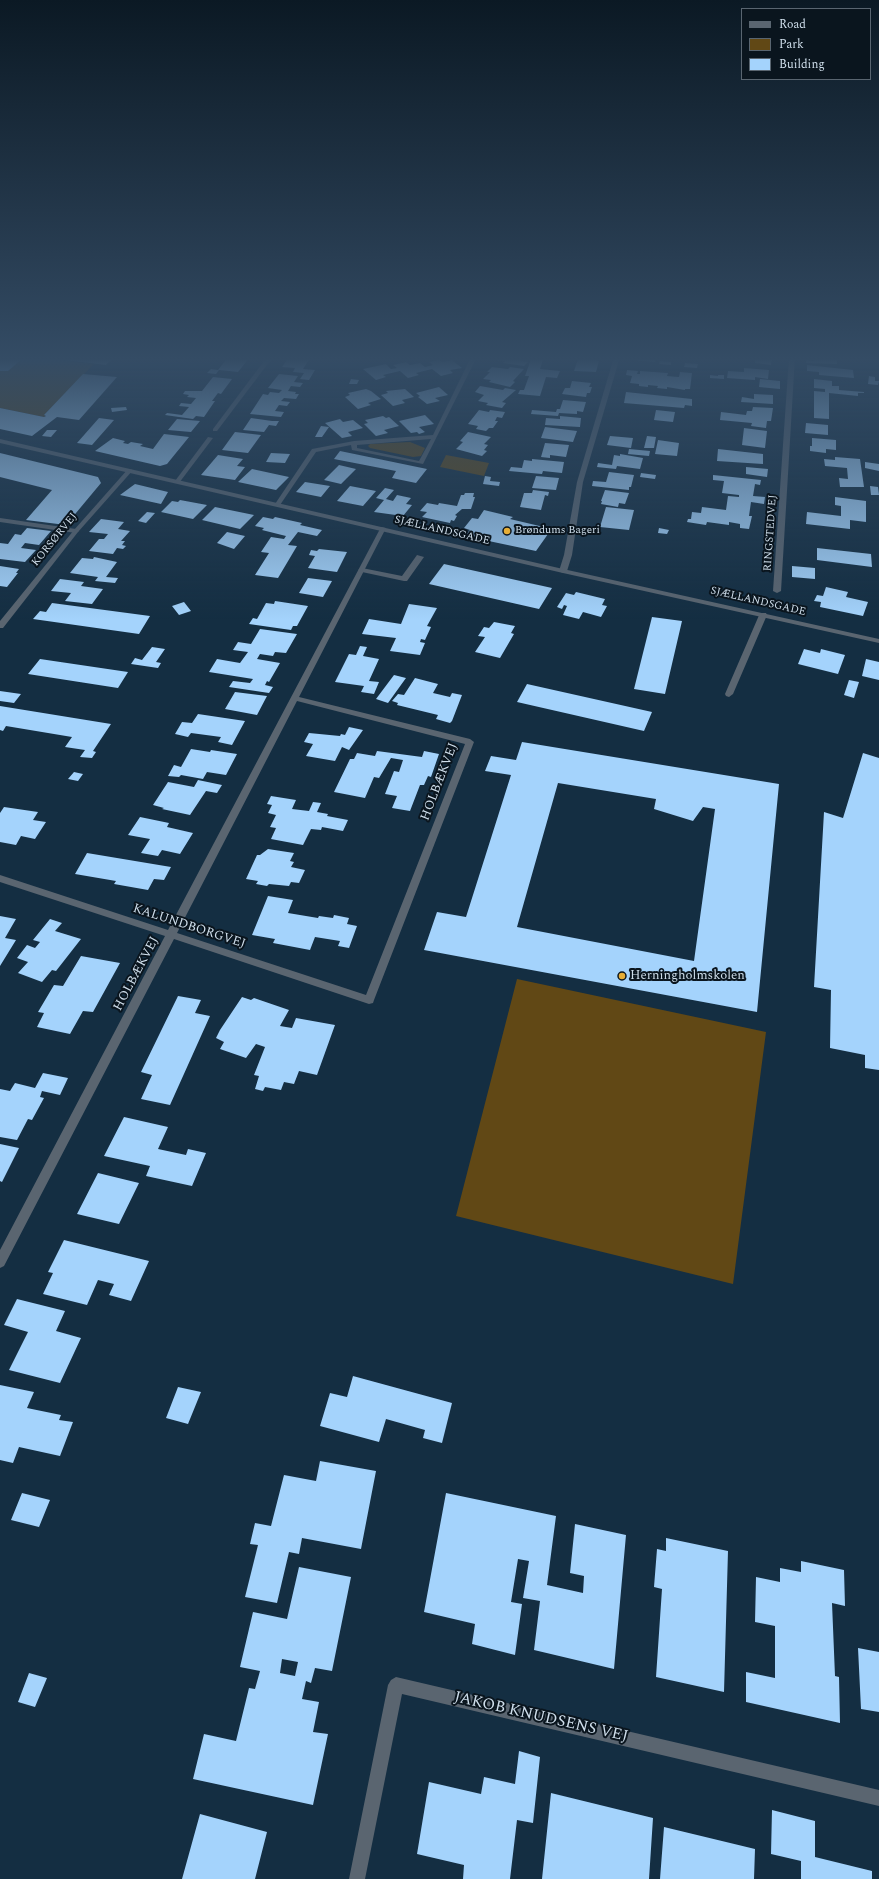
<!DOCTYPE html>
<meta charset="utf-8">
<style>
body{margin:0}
#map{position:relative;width:879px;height:1879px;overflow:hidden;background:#142e42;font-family:Spectral,serif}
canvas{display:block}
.legend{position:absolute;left:741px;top:8px;width:130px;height:72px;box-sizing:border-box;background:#0a151e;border:1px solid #596570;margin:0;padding:5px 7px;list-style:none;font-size:12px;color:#cfdeeb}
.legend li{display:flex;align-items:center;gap:8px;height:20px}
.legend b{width:20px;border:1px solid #596570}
</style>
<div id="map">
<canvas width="879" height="1879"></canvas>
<ul class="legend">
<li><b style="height:5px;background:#5a6570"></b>Road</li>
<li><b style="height:11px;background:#614815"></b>Park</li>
<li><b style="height:11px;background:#a4d3fc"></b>Building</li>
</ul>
</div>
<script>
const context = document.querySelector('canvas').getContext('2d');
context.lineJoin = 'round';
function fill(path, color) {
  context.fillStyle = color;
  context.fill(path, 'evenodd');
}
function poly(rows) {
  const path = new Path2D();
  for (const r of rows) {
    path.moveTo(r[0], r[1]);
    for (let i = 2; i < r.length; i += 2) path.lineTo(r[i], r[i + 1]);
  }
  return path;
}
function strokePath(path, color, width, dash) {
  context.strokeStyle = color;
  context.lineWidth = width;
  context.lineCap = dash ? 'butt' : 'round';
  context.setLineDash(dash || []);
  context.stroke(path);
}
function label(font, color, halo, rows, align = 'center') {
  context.font = font + ' Spectral,serif';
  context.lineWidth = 4;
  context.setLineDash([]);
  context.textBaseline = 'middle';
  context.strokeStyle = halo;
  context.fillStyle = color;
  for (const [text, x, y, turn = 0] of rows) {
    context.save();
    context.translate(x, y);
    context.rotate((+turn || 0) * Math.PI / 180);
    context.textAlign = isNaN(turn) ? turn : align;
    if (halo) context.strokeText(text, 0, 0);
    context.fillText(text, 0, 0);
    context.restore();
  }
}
const green = poly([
 [20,357,31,357,94,364,44,415,46,416,44,417,0,408,0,371,8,371,22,358],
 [410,442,425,448,421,456,413,457,370,448,368,446,370,444],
 [446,455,489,463,484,476,440,467],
 [517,979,766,1032,733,1284,456,1216]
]);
const building = poly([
 [0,357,20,357,23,358,8,371,0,371],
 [41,357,114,357,106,365],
 [228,357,250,357,238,372,219,370,216,374,207,373,211,369,218,370],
 [289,357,311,357,303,369,315,370,309,380,300,379,304,373,293,372,295,368,282,367],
 [500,357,523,357,520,361,528,362,524,366,503,363,505,361,497,360],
 [583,357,602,357,601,359,598,358,597,361,599,361,596,372,574,371,578,359,582,359],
 [634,357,656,357,655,362,634,360],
 [756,357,772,357,771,365,755,363],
 [814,357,837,357,837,364,806,363,806,360,814,361],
 [531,359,543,360,540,369,560,371,557,378,546,377,540,396,518,394,520,390,524,390,529,376,525,376],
 [439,360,442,362,452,360,462,368,450,370,453,373,441,376,432,369,416,373,419,375,408,378,400,371,383,375,386,377,376,380,363,369,386,364,391,369,397,368,393,365,406,362,410,365,420,363,425,367,433,365,429,362],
 [660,361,671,362,671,365,659,364],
 [685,363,698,364,697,368,684,367],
 [807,365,853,370,854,378,819,375,819,372,807,371],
 [492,367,508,369,510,367,524,369,513,381,515,382,510,387,489,382,491,380,483,379,490,372,487,372],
 [744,368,769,370,768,379,755,377,755,380,727,378,728,371,744,372],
 [627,370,638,371,637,374,640,374,640,371,668,373,667,376,679,377,680,372,692,373,690,389,685,389,685,390,667,387,667,389,657,388,658,386,648,385,648,387,639,386,639,384,630,383,632,376,626,375],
 [83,374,117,377,79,420,57,417,32,436,0,429,0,408,44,417,46,416,44,415],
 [279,374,298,376,294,382,303,383,300,387,291,386,288,391,296,392,295,394,299,394,296,399,284,398,281,401,290,402,287,406,279,405,275,411,284,412,281,417,250,414,263,394,268,395,270,392,279,393,282,390,268,388],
 [710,375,718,376,718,375,724,375,724,379,710,378],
 [869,376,875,377,875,381,879,381,878,385,868,384],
 [213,377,232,379,221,394,218,393,212,401,215,401,204,417,196,416,193,419,165,415,167,413,182,415,189,407,179,406,181,403,191,404,196,398,187,397,189,395,183,394,185,391,202,391],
 [351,379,359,380,357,384,349,384],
 [760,379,780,381,780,389,759,387],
 [814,379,832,381,832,386,839,386,839,390,864,392,864,393,858,393,858,396,829,393,829,419,814,418,814,391,825,392,825,389,814,388],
 [572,381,591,383,589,387,592,387,590,393,587,393,586,397,562,394,565,388,570,388],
 [480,386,503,390,505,388,516,390,502,402,506,403,502,408,486,405,488,403,478,401,484,395,475,392],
 [439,387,448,395,435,398,440,401,427,404,418,397,420,396,416,393],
 [366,389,371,391,381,399,368,403,371,405,358,409,345,397,350,395,348,393],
 [405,389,414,397,402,400,405,403,393,406,381,395,388,393,386,391],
 [626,392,692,399,692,406,685,405,684,408,624,403],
 [754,394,773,395,773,404,741,402,742,397,754,399],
 [563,400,586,402,583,412,577,411,577,414,559,413,558,416,531,414,532,410,556,412,557,409,560,409],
 [126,407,127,410,112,412,111,408],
 [753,407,773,408,771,421,767,421,766,428,751,426,752,423,720,420,721,412,746,415,747,411,752,411],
 [479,410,489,412,490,410,505,412,502,418,497,417,495,421,498,421,493,428,489,428,486,431,476,429,478,426,468,424],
 [656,410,675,412,673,422,654,420],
 [425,415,434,424,419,427,425,432,419,434,417,432,411,433,399,421],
 [383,416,386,418,389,417,399,426,384,430,388,433,376,436,364,424,368,423,365,420],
 [560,416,581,418,580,427,545,425,546,418,560,419],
 [99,418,114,420,92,445,77,443],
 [251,418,272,421,279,421,276,426,269,425,264,432,243,430],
 [177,419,200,421,191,432,168,430],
 [340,419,343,422,353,420,363,428,348,432,352,436,342,438,325,423],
 [806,423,828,425,828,435,805,433],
 [321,426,329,427,322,437,315,437],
 [545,427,577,431,573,442,541,438],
 [744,428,767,431,765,448,742,445],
 [47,430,57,430,51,437,42,436],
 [235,432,261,435,248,453,222,450],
 [468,432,491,437,484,444,488,445,484,450,487,451,482,456,456,449,463,442,460,441],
 [164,434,189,437,167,464,160,466,95,451,113,438,125,441,123,443,128,444,131,442,143,444,140,446,153,449],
 [610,436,633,438,631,448,607,445],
 [647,436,656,437,654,448,644,448],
 [812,438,836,440,836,450,826,449,826,453,810,451,810,446,812,446],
 [658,440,679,443,677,456,655,454],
 [545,443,569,445,566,457,550,455,550,458,541,457],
 [629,449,650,451,649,456,628,454],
 [718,449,763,454,763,464,717,461],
 [340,451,427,469,416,483,392,478,396,471,334,459],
 [0,453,98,477,101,483,66,525,26,520,52,490,0,477],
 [271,453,290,454,285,463,266,462],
 [620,454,643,458,640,469,617,466,616,469,597,467,598,463,612,465,614,455,620,456],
 [218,455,243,459,237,466,245,467,235,480,201,475],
 [835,457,860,459,864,487,840,487,839,478,848,479,847,468,825,466,824,459,835,460],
 [532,459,564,462,562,473,543,471,542,474,509,471,511,467,522,468,524,460,532,461],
 [865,462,879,464,879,471,865,468],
 [339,465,356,469,341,484,324,480],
 [746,467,768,469,767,477,746,474],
 [252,469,289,477,276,490,238,482],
 [609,472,634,475,631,487,629,487,629,490,592,486,593,481,606,482],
 [641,473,656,475,655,479,640,477],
 [713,475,761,480,760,485,755,484,753,496,765,497,764,504,751,502,749,516,752,516,749,529,740,528,740,524,729,522,729,525,707,522,706,525,687,522,688,519,691,519,692,512,701,513,702,507,726,510,728,496,739,497,739,495,722,493,724,481,713,480],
 [485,476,491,477,490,481,500,482,499,486,483,484],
 [536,476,559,478,556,490,532,488],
 [305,482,330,486,321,497,296,492],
 [135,484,168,492,161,504,120,495],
 [350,486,376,491,363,506,337,501],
 [870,486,878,487,879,495,871,495],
 [385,488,394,490,386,499,393,501,397,495,411,498,406,504,412,505,403,516,374,512,384,500,376,498],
 [533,490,549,492,548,496,545,495,541,510,520,507,524,493,532,493],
 [605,490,629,493,625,504,619,503,618,507,601,504,602,501,601,501],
 [465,493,474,493,473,497,475,497,471,509,462,509,455,515,457,516,454,521,451,520,450,523,422,517,427,512,420,511,427,503,438,505,439,503,457,506,461,495,464,495],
 [835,497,866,501,866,522,850,520,850,529,806,524,807,512,841,516,841,506,835,505],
 [180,500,207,505,193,519,161,512,172,501,178,502],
 [215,507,254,515,240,529,202,520],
 [606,507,634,510,629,530,600,527],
 [484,510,513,517,510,519,548,528,544,533,548,534,536,551,465,536,470,530,464,528,472,518,478,519],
 [147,512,155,513,146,523,138,521],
 [263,517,273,519,275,517,302,523,300,525,322,530,317,536,298,532,288,545,297,546,278,578,255,575,269,553,261,552,271,537,284,539,286,536,262,530,264,528,255,526],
 [101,519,124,522,118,529,130,531,121,541,125,541,122,545,126,546,123,549,117,548,113,554,89,551,99,539,104,539,108,534,89,532],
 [27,528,51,531,39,545,25,543,21,548,36,550,25,562,0,559,0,543,8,544,15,534,21,535],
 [659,528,669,530,667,534,658,533],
 [227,532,245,536,234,549,217,543],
 [817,548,871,554,872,567,817,560],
 [319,549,347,552,337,572,308,568,315,556,309,555,311,550,317,551],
 [94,557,117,562,106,577,118,578,115,583,95,581,98,577,70,573,82,558,93,559],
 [444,564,552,588,539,609,429,584],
 [0,566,19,569,16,573,18,573,7,587,0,586],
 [792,566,815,568,815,579,792,577],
 [308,578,332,581,323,597,299,593],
 [60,579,84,582,81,586,103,589,92,604,65,601,71,593,51,591],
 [826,587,848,592,846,597,868,602,863,616,820,607,821,602,814,601,817,595,823,596],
 [576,592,605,599,602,605,607,606,601,617,583,612,579,619,563,615,567,606,564,605,562,609,557,607,566,593,574,595],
 [275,601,308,606,297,626,293,626,291,630,249,624,253,618,257,619,266,603,274,604],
 [184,602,191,611,179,615,172,606],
 [52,603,150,616,139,634,33,619,40,611,46,612],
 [409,604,437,608,427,626,431,627,425,640,421,639,420,642,425,643,420,655,390,651,396,638,362,634,369,619,401,624],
 [652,617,682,621,665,694,634,689],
 [494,622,515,626,511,633,514,634,500,658,475,652,485,637,478,636,484,627,489,628],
 [260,629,297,634,286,653,275,652,273,656,260,654,257,659,280,663,269,682,267,681,265,685,273,687,269,693,229,687,233,681,250,683,253,679,209,672,217,659,240,663,248,652,233,650,238,642,251,644],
 [360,646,367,647,363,656,379,659,369,681,379,682,374,694,361,692,364,686,335,682,349,654,356,655],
 [152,647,165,649,156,662,161,663,158,668,131,664,135,658,142,660],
 [804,649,820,653,821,649,845,655,838,674,798,664],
 [40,659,128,672,118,688,28,674],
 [866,659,879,662,879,680,862,676],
 [394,675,406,678,388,703,376,699],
 [415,678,438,684,433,693,450,697,452,693,462,695,452,721,450,723,436,719,438,715,397,705,398,703,392,701,398,694,404,695],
 [849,680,859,682,854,698,844,695],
 [527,684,652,712,644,731,517,702],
 [0,691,21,694,14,703,0,701],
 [235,692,267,696,257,715,225,709],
 [0,706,111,724,93,751,96,752,92,758,80,757,85,750,65,747,72,737,6,726,3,731,0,730],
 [198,714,245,721,232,745,218,742,221,737,191,733,188,737,175,734,182,722,192,723],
 [349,727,363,730,349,750,342,747,335,761,306,756,313,744,304,742,309,733,340,736,341,734,345,735],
 [522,742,779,784,757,1012,424,950,437,912,466,917,511,775,485,771,491,756,516,760],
 [558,783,656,799,654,809,693,821,703,807,715,809,694,961,517,927],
 [191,749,210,752,211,750,237,754,226,775,207,772,203,779,181,775,179,777,168,776,174,765,181,767],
 [377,751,422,757,424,751,439,754,431,777,428,776,424,785,420,785,410,811,392,808,397,796,385,794,394,771,399,772,403,760,391,758,379,778,374,777,365,798,334,792,350,759,354,759,357,753,375,756],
 [863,753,879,758,879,1070,865,1068,865,1055,830,1048,831,990,814,987,824,812,843,818],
 [74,772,83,774,78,781,68,779],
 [198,780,222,785,217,793,206,791,190,815,162,809,164,808,153,805,168,782,194,787],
 [271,796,296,800,292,809,309,811,313,802,321,803,317,812,328,814,327,816,348,820,343,831,322,827,321,830,311,829,303,845,271,839,276,828,270,827,276,815,268,813,272,805,267,804],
 [4,807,38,812,33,820,46,822,35,839,21,836,16,845,0,842,0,813],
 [140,817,169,823,167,827,193,833,180,854,162,850,158,856,141,853,150,839,128,835],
 [268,849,294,853,290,861,294,862,291,867,305,870,299,883,291,882,289,886,269,884,267,886,256,884,258,881,246,879,257,855,260,855],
 [87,853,171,867,164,880,154,879,148,890,114,884,116,881,75,874],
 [268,896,293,900,288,913,318,918,319,916,333,918,334,915,349,918,347,924,357,926,349,948,338,946,340,941,315,937,310,950,273,943,275,939,252,935],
 [0,916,16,919,5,938,16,940,0,966],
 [50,919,62,923,55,931,81,939,56,971,52,970,42,982,18,973,28,962,17,958,27,945,35,948,40,942,33,940],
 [81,956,120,963,93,1012,83,1011,70,1034,37,1027,44,1013,38,1012,54,985,63,986],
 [178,996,201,1000,195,1013,210,1016,170,1105,141,1099,152,1075,141,1072],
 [242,997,251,1000,254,998,289,1010,280,1026,292,1028,296,1018,335,1025,317,1075,299,1071,294,1084,284,1082,281,1090,265,1087,263,1091,255,1089,259,1076,254,1075,265,1047,256,1044,246,1058,220,1049,224,1042,216,1038,220,1030],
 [43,1073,68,1078,60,1095,42,1091,40,1097,44,1098,32,1120,28,1119,17,1140,0,1137,0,1089,10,1091,15,1083,35,1088],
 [124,1117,168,1127,158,1149,186,1155,188,1149,206,1153,192,1186,146,1176,150,1166,104,1156],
 [0,1144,19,1148,2,1182,0,1181],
 [98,1173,139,1183,119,1224,77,1214],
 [64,1240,149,1261,131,1301,109,1295,114,1284,98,1280,87,1305,43,1294,53,1273,48,1272],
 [17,1299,65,1311,56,1331,81,1338,60,1383,9,1370,28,1332,4,1325],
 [353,1376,452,1403,442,1443,423,1438,425,1430,386,1419,379,1442,320,1426,330,1393,347,1397],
 [0,1385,34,1392,27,1408,61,1415,59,1420,73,1422,60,1456,19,1447,13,1463,0,1460],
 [178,1387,201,1392,188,1424,166,1418],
 [320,1461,376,1471,361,1549,302,1538,299,1554,289,1552,277,1603,245,1597,258,1545,250,1544,255,1523,271,1526,284,1475,316,1481],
 [22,1493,50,1500,39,1527,11,1520],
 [446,1493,556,1516,547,1585,583,1593,584,1576,570,1573,575,1524,626,1535,614,1669,534,1650,540,1601,523,1598,529,1561,518,1559,511,1602,522,1604,515,1655,472,1644,475,1624,424,1612],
 [666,1538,728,1551,724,1692,656,1677,662,1589,654,1587,657,1549,666,1551],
 [801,1561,844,1570,845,1606,832,1603,835,1676,839,1677,840,1723,746,1702,746,1672,775,1678,775,1626,755,1622,756,1577,780,1582,780,1568,801,1572],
 [299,1567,351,1577,332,1671,315,1668,311,1683,306,1681,302,1699,319,1702,313,1732,328,1734,313,1805,193,1779,204,1734,236,1741,249,1688,255,1689,260,1671,240,1667,253,1612,287,1619],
 [282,1659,298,1662,295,1676,280,1673],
 [858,1648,879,1652,879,1712,861,1709],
 [29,1673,47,1678,35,1707,18,1702],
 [519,1751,540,1757,533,1823,517,1820,510,1879,463,1879,464,1865,417,1854,429,1782,481,1794,484,1777,515,1784],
 [551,1793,653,1818,649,1879,542,1879],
 [772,1810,815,1821,815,1857,872,1871,872,1879,801,1879,801,1861,771,1854],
 [200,1814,267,1832,255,1879,182,1879],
 [664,1827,755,1849,754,1879,660,1879]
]);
const service = poly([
 [0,518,76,529,79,531,76,533,0,522,0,518],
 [417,555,424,557,407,581,404,581,362,572,358,570,362,568,402,576,417,555],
 [760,613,766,613,767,615,733,694,729,697,726,696,725,694,760,613]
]);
const minor = poly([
 [267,357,273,357,217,431,213,431,213,429,267,357],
 [471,357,477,357,423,464,352,450,351,445,316,452,280,505,276,505,275,504,312,449,354,441,433,435,471,357],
 [431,439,419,461,357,448,357,445,431,439],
 [614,357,620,357,583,482,572,555,567,571,563,573,559,571,564,555,577,482,614,357],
 [789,357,795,357,781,591,777,593,773,591,789,357],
 [208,437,213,438,179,483,175,483,175,481,208,437],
 [128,469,133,470,78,532,3,628,0,628,0,621,74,530,128,469],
 [381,527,386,528,299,697,470,739,474,742,374,1000,373,1003,369,1004,174,939,4,1266,0,1268,0,1250,165,936,0,882,0,875,168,930,381,527],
 [297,701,465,744,366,995,177,933,297,701],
 [396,1677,879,1790,879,1806,402,1694,365,1879,349,1879,388,1685,391,1680,396,1677]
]);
const tertiary = poly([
 [0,439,563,569,879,639,879,643,563,573,0,443,0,439]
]);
const markers = [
 [507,531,4,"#e6ad36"],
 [622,976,4,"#e6ad36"]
];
const farStreetnames = [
 ["SJÆLLANDSGADE",442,531,13],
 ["RINGSTEDVEJ",771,533,-86],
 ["KORSØRVEJ",55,540,-51],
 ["SJÆLLANDSGADE",758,602,13]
];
const farPoinames = [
 ["Brøndums Bageri",515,531]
];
const streetNames = [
 ["HOLBÆKVEJ",440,782,-69],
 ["KALUNDBORGVEJ",189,927,18],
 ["HOLBÆKVEJ",137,974,-62]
];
const poiNames = [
 ["Herningholmskolen",630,976]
];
const nearStreetnames = [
 ["JAKOB KNUDSENS VEJ",541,1718,13]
];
fill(green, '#614815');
fill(building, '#a4d3fc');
fill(service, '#5a6570');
fill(minor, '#5a6570');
fill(tertiary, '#5a6570');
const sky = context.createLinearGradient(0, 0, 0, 620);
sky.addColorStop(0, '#0b1924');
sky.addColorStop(0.58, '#344c65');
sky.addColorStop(1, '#344c6500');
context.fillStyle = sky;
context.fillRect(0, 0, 879, 620);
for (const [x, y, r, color] of markers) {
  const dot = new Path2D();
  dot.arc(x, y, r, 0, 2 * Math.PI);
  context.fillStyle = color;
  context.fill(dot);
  strokePath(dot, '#0a151e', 1.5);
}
label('11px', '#cfdeeb', '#0a151e', farStreetnames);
label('11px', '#cfdeeb', '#0a151e', farPoinames, 'left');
label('13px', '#cfdeeb', '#0a151e', streetNames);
label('13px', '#cfdeeb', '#0a151e', poiNames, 'left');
label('16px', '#cfdeeb', '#0a151e', nearStreetnames);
</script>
